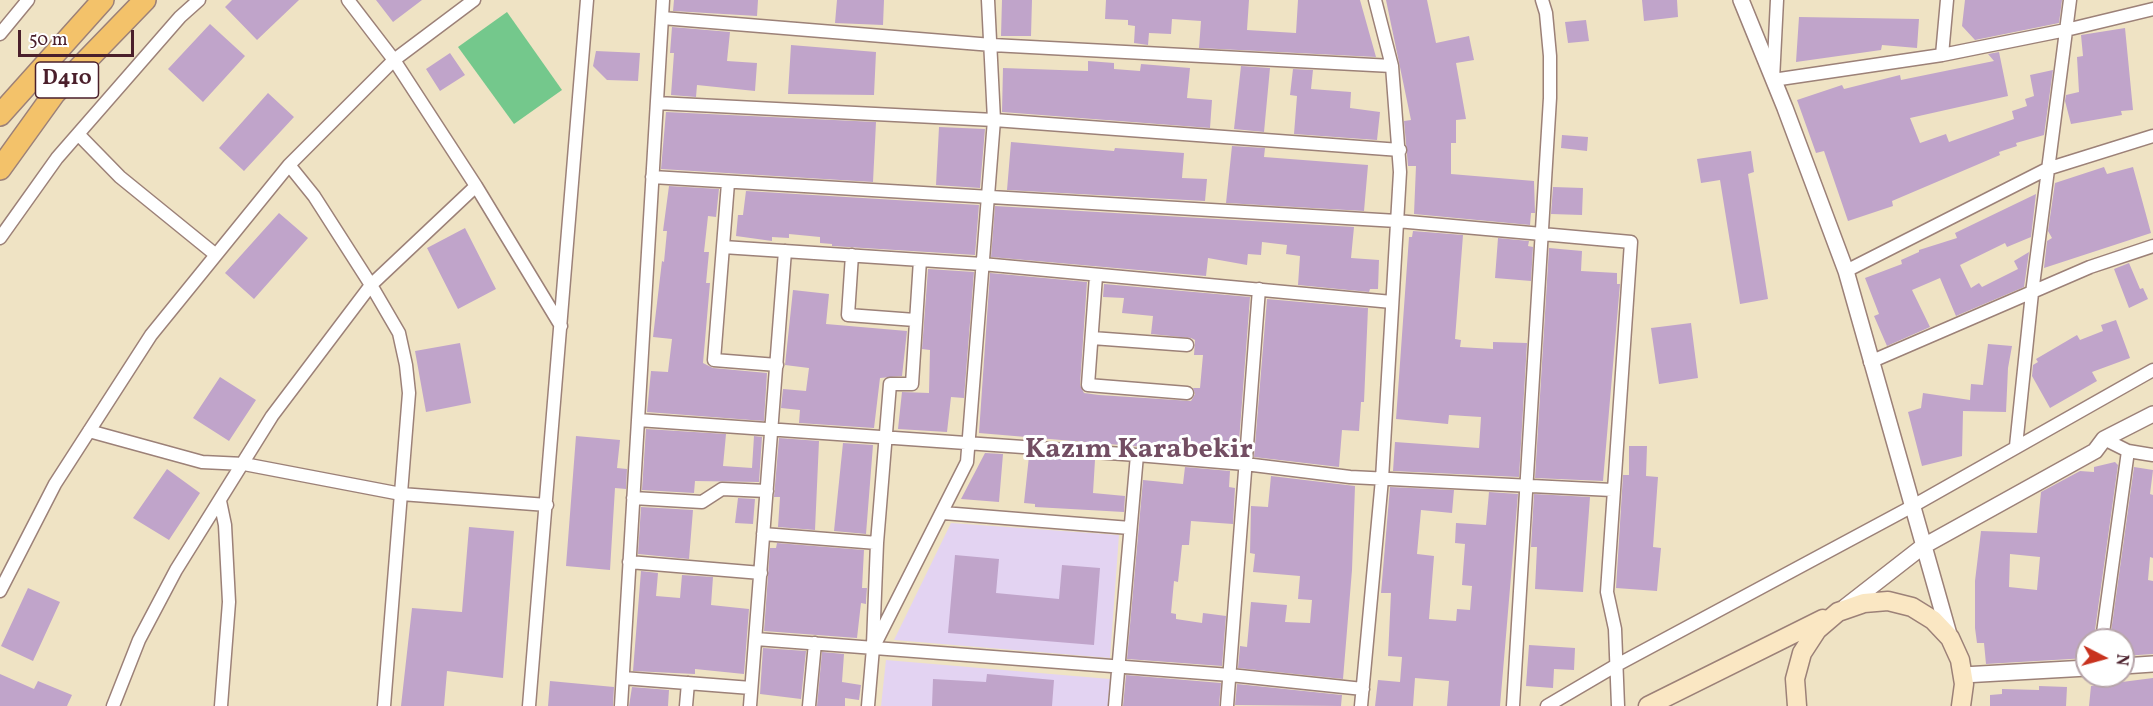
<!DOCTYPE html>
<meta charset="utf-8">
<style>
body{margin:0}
#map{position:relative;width:2153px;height:706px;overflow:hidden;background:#efe3c4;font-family:Vollkorn,serif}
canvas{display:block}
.north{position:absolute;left:2075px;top:628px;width:60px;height:60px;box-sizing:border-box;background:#fff;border:2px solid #b7a5aa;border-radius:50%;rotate:96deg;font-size:16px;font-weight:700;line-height:24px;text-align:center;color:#4a1f2b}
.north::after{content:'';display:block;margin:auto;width:21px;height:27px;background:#c8321e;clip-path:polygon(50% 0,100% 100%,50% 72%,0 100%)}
.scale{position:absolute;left:18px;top:30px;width:116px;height:27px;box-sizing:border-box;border:3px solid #4a1f2b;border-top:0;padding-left:8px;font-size:18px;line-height:21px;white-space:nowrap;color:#4a1f2b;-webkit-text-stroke:4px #fff;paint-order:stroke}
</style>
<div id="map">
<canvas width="2153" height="706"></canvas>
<div class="north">N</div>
<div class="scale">50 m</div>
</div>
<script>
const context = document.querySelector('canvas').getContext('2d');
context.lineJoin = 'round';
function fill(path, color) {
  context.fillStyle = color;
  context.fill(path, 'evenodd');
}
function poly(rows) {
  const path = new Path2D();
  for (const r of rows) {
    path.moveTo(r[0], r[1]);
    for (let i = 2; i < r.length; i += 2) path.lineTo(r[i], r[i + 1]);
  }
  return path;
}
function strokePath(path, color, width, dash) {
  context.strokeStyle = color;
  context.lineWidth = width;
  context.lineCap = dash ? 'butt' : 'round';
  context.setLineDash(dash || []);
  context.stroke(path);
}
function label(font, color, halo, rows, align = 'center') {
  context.font = font + ' Vollkorn,serif';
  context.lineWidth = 6;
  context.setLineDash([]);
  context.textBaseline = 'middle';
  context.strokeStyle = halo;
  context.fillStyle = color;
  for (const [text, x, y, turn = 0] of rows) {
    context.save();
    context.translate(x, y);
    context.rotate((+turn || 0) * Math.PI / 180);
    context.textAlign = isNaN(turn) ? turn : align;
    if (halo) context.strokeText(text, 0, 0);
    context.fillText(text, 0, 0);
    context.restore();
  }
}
const built = poly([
 [951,523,1119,535,1110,658,894,640],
 [886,660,1110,679,1108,706,881,706]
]);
const green = poly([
 [507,12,562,90,514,124,458,47]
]);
const building = poly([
 [232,0,299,0,257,40,225,7],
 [376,0,422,0,393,22],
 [674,0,758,0,757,16,673,11],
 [837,0,884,0,883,25,835,23],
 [1002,0,1032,0,1031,36,1001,36],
 [1106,0,1249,0,1247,30,1296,33,1298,0,1360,0,1376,57,1199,48,1201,21,1172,19,1171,34,1149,33,1148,45,1134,43,1135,26,1128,25,1128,20,1105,19],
 [1386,0,1427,0,1436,43,1469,36,1474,60,1456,63,1466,119,1456,120,1456,143,1451,143,1451,174,1534,181,1535,213,1531,213,1530,225,1414,214,1416,166,1408,166,1404,121,1411,120],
 [1642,0,1677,0,1678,17,1644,21],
 [1965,0,2062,0,2059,23,1975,40,1962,26],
 [1799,17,1919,19,1917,48,1882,45,1881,50,1796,62],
 [1586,20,1589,41,1568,43,1565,22],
 [210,24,245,56,203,102,168,69],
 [672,27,730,32,727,61,757,63,755,91,697,85,696,97,671,95,674,53,670,53],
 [2125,28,2133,110,2121,111,2122,115,2071,124,2065,101,2066,95,2079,92,2077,57,2083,56,2081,35],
 [791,45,876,52,874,95,788,94],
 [596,51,640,53,638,81,607,80,593,66],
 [1999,52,2008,96,1910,118,1920,143,1946,134,1949,142,2014,119,2012,111,2027,106,2025,99,2034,96,2030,75,2053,70,2044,135,2016,143,2017,146,1999,152,2000,155,1892,201,1893,206,1848,221,1824,151,1816,153,1797,100,1842,85,1844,89,1900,75,1901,80,1994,61,1988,54],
 [450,53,465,75,440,91,426,69],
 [1088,61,1114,63,1114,69,1140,71,1141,64,1190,68,1187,98,1212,100,1210,128,1002,112,1003,68,1088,71],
 [1241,66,1270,68,1264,132,1234,129],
 [1293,69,1313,70,1311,89,1351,92,1350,108,1380,112,1377,140,1294,134,1297,96,1290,95],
 [268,93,294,117,244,171,219,148],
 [666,112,876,122,873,182,661,169],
 [939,127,985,129,980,188,936,185],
 [1562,135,1588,137,1587,151,1561,148],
 [1011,142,1114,151,1115,148,1184,153,1182,178,1207,179,1205,201,1007,190],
 [1232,146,1265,148,1264,157,1368,165,1364,211,1226,203],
 [1751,151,1754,172,1748,174,1768,299,1740,304,1720,180,1701,183,1697,159],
 [2104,167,2107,174,2133,167,2151,233,2044,268,2047,241,2052,238,2048,231,2055,183],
 [669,186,719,189,716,217,708,216,704,252,709,252,706,283,710,283,703,363,713,368,767,373,764,421,647,412,651,371,668,372,672,339,653,337,662,261,664,262,667,231,663,231],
 [1553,187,1583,188,1582,215,1551,214],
 [746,191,979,205,975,255,832,246,832,244,820,243,820,237,789,234,789,238,772,237,772,241,736,236,738,215,743,215],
 [2036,194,2031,237,2007,247,2005,243,1960,265,1971,288,1979,283,1982,287,2018,269,2014,261,2029,252,2024,287,1956,316,1940,278,1912,290,1930,327,1887,346,1874,316,1879,314,1865,278,1902,264,1901,260,1919,252,1919,250,1957,238,1955,233],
 [995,206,1354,227,1351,258,1379,260,1378,289,1370,289,1369,292,1298,285,1300,256,1286,254,1287,245,1262,242,1261,255,1248,254,1247,265,1208,258,1206,276,991,257],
 [279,213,308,238,254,299,225,273],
 [465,228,496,289,458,309,427,248],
 [1413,231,1463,235,1455,339,1461,340,1460,347,1493,349,1493,342,1527,343,1519,477,1393,471,1395,442,1479,448,1481,417,1449,415,1448,424,1396,419,1409,237,1412,237],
 [1498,238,1529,241,1528,246,1533,247,1531,281,1495,278],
 [1549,248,1582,251,1581,271,1617,273,1617,284,1620,284,1603,481,1535,478],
 [2129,263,2140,289,2143,288,2148,299,2129,308,2114,269],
 [928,269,974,272,964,398,951,397,947,432,898,429,902,392,929,393,930,350,922,349],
 [990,273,1087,282,1080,385,1084,393,1099,395,1191,401,1195,394,1193,388,1200,388,1203,355,1194,355,1195,340,1191,338,1151,334,1153,316,1122,313,1124,298,1103,297,1104,284,1250,297,1238,455,979,433],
 [793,290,829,294,826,324,907,331,902,376,880,378,874,428,799,423,800,410,781,408,783,389,806,391,809,368,785,365],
 [1267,299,1368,308,1364,402,1361,402,1359,431,1342,430,1339,467,1254,457],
 [2116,320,2130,358,2092,372,2097,381,2050,408,2032,376,2033,365,2038,362,2036,359,2077,335,2080,340,2103,331,2101,325],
 [1691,323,1698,378,1659,384,1651,328],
 [460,343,471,403,426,412,415,351],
 [1988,344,2012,346,2008,368,2006,412,1963,411,1962,456,1922,466,1908,412,1921,408,1923,393,1970,400,1971,384,1983,385],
 [220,377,256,400,229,441,193,418],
 [646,429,726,434,723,466,752,468,754,436,762,437,759,482,695,481,694,493,642,490],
 [576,436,620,440,617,468,627,469,626,489,615,488,610,570,566,566],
 [779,438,819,441,815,530,778,527,780,497,774,497],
 [843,443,873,445,866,534,834,531],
 [1629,446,1647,446,1646,476,1658,477,1653,547,1661,548,1657,591,1616,588,1623,475,1629,475],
 [985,453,1003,454,999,502,961,499],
 [1029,456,1095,460,1093,493,1125,496,1124,512,1035,507,1035,504,1024,503],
 [2115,462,2118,465,2095,630,2093,640,2087,640,2087,658,1986,664,1984,643,1977,643,1975,628,1975,581,1981,531,2037,533,2041,492,2080,471,2094,472,2094,467],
 [2010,554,2040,557,2037,590,2009,587],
 [1185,467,1230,471,1229,487,1235,488,1233,524,1191,521,1189,545,1182,545,1178,582,1174,581,1171,613,1176,614,1176,619,1202,623,1203,613,1226,616,1222,666,1127,659,1143,480,1183,484],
 [2134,467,2153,470,2150,494,2153,495,2153,558,2150,557,2148,580,2153,581,2153,654,2123,656,2123,640,2116,640,2117,632,2111,632],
 [167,469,200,493,169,540,133,518],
 [1271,476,1355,486,1352,570,1343,679,1238,668,1240,646,1247,647,1251,602,1287,605,1285,622,1310,623,1312,600,1298,599,1300,576,1253,572,1255,554,1250,553,1251,506,1268,507],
 [1390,487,1454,490,1452,513,1421,510,1417,554,1434,556,1429,619,1456,621,1457,609,1470,610,1472,586,1462,585,1465,544,1455,543,1456,523,1486,525,1489,492,1518,494,1500,706,1447,706,1449,681,1415,678,1413,706,1375,706,1378,680,1400,682,1402,657,1388,656,1391,593,1381,593],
 [1534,494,1590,497,1583,592,1535,589,1537,547,1531,547],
 [738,498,755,499,753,524,735,523],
 [641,507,693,510,689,559,638,554],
 [469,527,514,531,503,678,447,671,444,706,401,706,412,608,462,612],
 [777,543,864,550,862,588,867,588,866,600,866,604,861,603,857,638,764,631,770,548,776,548],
 [955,555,999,559,996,593,1059,599,1062,565,1100,568,1094,645,948,633],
 [641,571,658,573,656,596,680,598,682,575,713,577,711,605,749,609,744,674,695,669,695,674,633,671],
 [28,588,60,602,33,661,1,646],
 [1529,645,1575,648,1574,670,1554,669,1553,688,1526,686],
 [763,648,806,651,801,699,760,694],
 [822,652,844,654,842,682,861,685,859,700,845,698,845,706,817,706],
 [0,674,34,689,38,681,72,695,67,706,0,706],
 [987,674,1054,680,1052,706,932,706,933,679,986,682],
 [1126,675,1221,683,1219,706,1123,706],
 [2153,678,2153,706,2089,706,2091,686],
 [550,681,614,687,613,706,548,706],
 [1237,684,1342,695,1341,706,1235,705],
 [2039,686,2067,687,2066,706,1990,706,1990,695,2002,694,2002,689,2039,690],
 [632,687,669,690,668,706,629,706]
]);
const minor = poly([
 [348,0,394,60,476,186,561,326],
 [1777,0,1773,80,1942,55,2066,30,2153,9],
 [662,18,992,45,1392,66],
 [0,34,28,0],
 [1942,55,1947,0],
 [657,103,994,120,1400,150],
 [78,134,120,177,216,255],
 [289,165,314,196,371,285,399,333,406,365,409,393,384,706],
 [652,177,1397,221,1631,242,1607,592,1615,629,1618,706],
 [728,183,714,360,777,365],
 [0,238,57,158,180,17,199,0],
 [723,247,982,264,1392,302],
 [852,255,848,315,915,320],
 [1846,271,2047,169,2153,136],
 [1096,276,1088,385,1187,393],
 [1092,338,1187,345],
 [1870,362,2090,267,2153,246],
 [638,420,1137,455,1245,464,1350,477,1612,490],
 [89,431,202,462,244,464,401,494,547,505],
 [2104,439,2128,451,2153,455],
 [2016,446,2032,293,2070,0],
 [633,498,702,502,722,489,767,491],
 [220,501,225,525,229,602,221,706],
 [943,513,1130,528],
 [763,534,877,543],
 [629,562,761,573],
 [0,591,55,484,151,335,289,165,394,60,474,0],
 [756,639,1230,675,1363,689],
 [2102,640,2128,451],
 [873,644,877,543,890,384,912,384,920,260],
 [623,678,751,688],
 [113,706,139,640,176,570,272,416,371,285,476,186],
 [529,706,587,0],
 [621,706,663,0],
 [686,706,688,683],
 [750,706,785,251],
 [809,706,815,643],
 [868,706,873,648,967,462,994,120,988,0],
 [1115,706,1137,455],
 [1227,706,1259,289],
 [1361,706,1382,479,1400,172,1392,66,1375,0],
 [1513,706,1550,98,1550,56,1546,13,1542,0],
 [1547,706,1615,666,1911,507,2153,370]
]);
const tertiary = poly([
 [1741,0,1785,108,1846,271,1950,638],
 [1845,607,1922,547,2095,451,2104,439,2153,414],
 [2123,666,2153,664],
 [1963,675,2087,668]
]);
const secondary = poly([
 [1648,706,1823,619],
 [1797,706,1795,679,1802,653,1817,630,1838,612,1864,603,1888,601,1912,607,1933,620,1950,638,1960,660,1964,684,1961,706]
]);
const trunk = poly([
 [0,115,103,0],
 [0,169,54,94,145,0]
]);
const shields = [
 [67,80,63]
];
const shieldNames = [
 ["D410",67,80]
];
const districtNames = [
 ["Kazım Karabekir",1139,452]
];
fill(built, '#e3d3f2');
fill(green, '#74c88c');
fill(building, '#c0a4ca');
strokePath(minor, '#9c8178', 15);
strokePath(tertiary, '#9c8178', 18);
strokePath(secondary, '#9c8178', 21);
strokePath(trunk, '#9c8178', 24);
strokePath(minor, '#fff', 12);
strokePath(tertiary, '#fff', 15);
strokePath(secondary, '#fae7c3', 18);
strokePath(trunk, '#f3c26a', 21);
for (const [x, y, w] of shields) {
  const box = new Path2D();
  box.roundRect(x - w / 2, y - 18, w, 36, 4.5);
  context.fillStyle = '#fff';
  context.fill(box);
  strokePath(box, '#4a1f2b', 1.5);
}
label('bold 21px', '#4a1f2b', null, shieldNames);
label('bold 28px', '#734e63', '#fff', districtNames);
</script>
